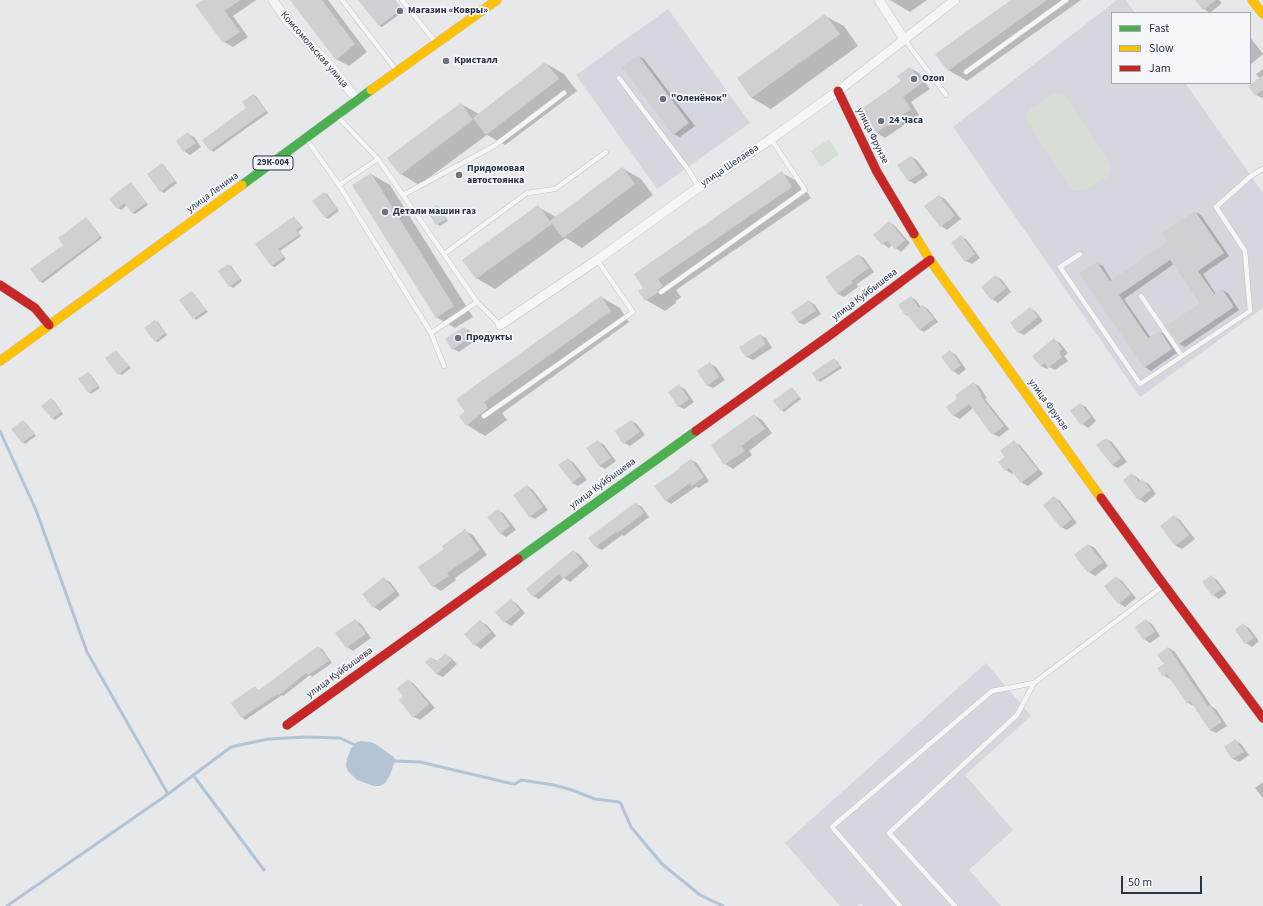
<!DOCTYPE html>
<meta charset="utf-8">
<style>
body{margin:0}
#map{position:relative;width:1263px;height:906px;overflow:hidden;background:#e6e8ea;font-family:"Source Sans 3",sans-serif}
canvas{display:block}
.legend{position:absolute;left:1111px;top:12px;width:140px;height:72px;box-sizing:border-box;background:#f4f6f9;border:1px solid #a4a8b1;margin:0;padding:5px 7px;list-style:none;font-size:12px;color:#2b3445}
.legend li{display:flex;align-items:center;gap:8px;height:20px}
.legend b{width:20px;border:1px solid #a4a8b1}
.scale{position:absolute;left:1121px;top:876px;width:81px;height:18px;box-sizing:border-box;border:2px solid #2b3445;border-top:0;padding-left:5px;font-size:12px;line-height:14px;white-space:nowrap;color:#2b3445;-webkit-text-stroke:3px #f4f6f9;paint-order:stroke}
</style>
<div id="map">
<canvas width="1263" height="906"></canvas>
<ul class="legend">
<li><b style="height:5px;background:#4caf50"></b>Fast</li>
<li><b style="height:5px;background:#ffc107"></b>Slow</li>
<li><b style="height:5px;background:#c62828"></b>Jam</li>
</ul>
<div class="scale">50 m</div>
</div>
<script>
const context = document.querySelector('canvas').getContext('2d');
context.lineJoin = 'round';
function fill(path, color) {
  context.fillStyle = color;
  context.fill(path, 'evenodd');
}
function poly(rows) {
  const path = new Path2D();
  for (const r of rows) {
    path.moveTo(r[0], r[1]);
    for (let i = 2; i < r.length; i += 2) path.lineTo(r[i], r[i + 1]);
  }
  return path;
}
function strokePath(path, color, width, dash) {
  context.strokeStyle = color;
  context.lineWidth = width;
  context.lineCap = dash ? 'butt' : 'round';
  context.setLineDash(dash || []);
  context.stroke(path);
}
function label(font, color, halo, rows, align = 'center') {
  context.font = font + ' "Source Sans 3",sans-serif';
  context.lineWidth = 3.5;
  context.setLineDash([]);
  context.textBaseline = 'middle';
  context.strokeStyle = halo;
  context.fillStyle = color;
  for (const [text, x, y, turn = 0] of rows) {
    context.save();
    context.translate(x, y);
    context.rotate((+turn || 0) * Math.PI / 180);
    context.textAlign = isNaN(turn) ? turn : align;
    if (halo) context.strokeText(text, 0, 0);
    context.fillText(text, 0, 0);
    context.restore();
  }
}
const built = poly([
 [1117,0,1126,0,1135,13,1112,13,1112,83,1185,83,1263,193,1263,308,1140,397,953,127],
 [668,9,750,123,657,189,576,75],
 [986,663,1031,716,965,775,1013,830,969,870,1001,906,863,906,861,903,857,906,840,906,785,843]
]);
const green = poly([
 [1058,93,1064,94,1068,98,1110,164,1110,171,1107,177,1085,190,1079,191,1073,190,1069,187,1027,121,1026,115,1030,109,1052,95],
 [829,139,839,154,821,167,811,151]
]);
const water = poly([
 [361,741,371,742,377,745,391,755,394,757,395,761,394,764,390,775,385,783,380,786,374,786,357,780,348,771,346,766,347,759,351,748,357,742]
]);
const shadow = poly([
 [204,0,256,0,233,16,248,37,233,47,224,42,211,24],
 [292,0,328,0,367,52,349,66,336,59],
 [360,0,395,0,404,11,382,27,380,26],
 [890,0,927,0,910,12],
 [1013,0,1081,0,967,81,948,70],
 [1197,0,1219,0,1222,3,1210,13,1204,9],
 [825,16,844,26,858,46,771,109,752,98,738,79],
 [1250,37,1263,54,1250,65],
 [638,56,644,59,695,126,680,137,674,134],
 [545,63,564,74,577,91,505,145,487,135,419,185,401,174,461,104,479,114],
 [910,68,919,73,930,89,911,102,919,115,885,138,877,133,861,110,903,82],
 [1263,69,1263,97,1262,98,1256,95,1260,79,1256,74],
 [253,95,256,96,268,113,213,152,211,150,247,108],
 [188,134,194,137,201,147,190,155,184,151,177,142],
 [911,157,917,160,928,175,915,184,909,181,899,166],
 [162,164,164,165,177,183,164,193,161,191,148,174],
 [622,168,641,179,653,195,582,248,566,238,495,289,476,278,538,207,556,217],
 [782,173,801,183,811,198,676,290,681,297,676,301,676,303,665,311,646,300,640,291],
 [371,174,390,185,473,317,455,328,436,317],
 [131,184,133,185,148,205,135,214,133,213,127,205,121,210,118,208],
 [324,193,327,194,339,211,328,219,325,217],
 [939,196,945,199,961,219,947,230,941,226],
 [437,206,439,207,448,221,440,226,437,224],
 [1195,212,1201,215,1229,256,1203,274,1216,294,1222,290,1228,293,1239,310,1185,347,1179,344,1201,304,1174,264,1124,299,1151,338,1160,332,1166,335,1178,352,1151,371,1145,367,1097,263,1103,266,1112,281,1169,242],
 [86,218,88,220,102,238,43,283,40,281,64,245],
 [294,218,296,219,303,228,298,232,301,236,280,251,286,259,275,267,272,266,257,244],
 [889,222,895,226,910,243,901,252,892,245,889,248,883,244],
 [961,236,967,240,980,258,972,264,966,261],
 [858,255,864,258,874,272,857,284,858,287,844,297,838,294,826,277],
 [228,265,231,266,242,281,233,288,230,286,219,271],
 [996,276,1002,280,1011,292,998,303,992,299],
 [192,292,194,294,208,312,196,320,194,318],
 [601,297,620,308,629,322,502,413,507,420,485,436,467,425,460,416],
 [911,297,916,300,921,307,923,306,928,309,938,322,924,332,919,329,911,317,906,315,899,305],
 [809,301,815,305,821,314,804,325,798,322],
 [1030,308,1036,312,1043,321,1024,335,1018,332],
 [155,321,158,322,167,335,158,342,155,341],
 [464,328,470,331,476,340,459,352,453,349],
 [760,335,766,338,772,348,753,360,747,357],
 [1054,340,1060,343,1068,353,1064,356,1068,361,1055,370,1049,367,1047,369,1041,366,1033,356],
 [116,351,118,353,131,368,122,375,119,374],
 [950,351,956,355,966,369,959,375,953,371],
 [834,359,837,361,842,368,820,382,818,380],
 [710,364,716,367,725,380,713,388,707,385],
 [88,373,91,375,100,388,91,394,89,392,79,380],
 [973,383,979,386,987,398,985,399,1009,429,999,437,993,434,973,408,960,419,954,416,948,407,959,399],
 [679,386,685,389,694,402,684,409,678,406],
 [792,388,794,390,801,399,784,412,782,410],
 [51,399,54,401,63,414,55,420,53,419,43,406],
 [1080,404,1086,407,1096,421,1088,428,1082,424],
 [754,415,762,420,772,433,749,451,752,455,733,469,725,464],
 [23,421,26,423,36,436,25,444,23,442,13,429],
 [631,421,637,424,645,435,630,446,624,443],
 [1106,439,1112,442,1127,462,1118,468,1112,465],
 [598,441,604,445,616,461,605,469,599,466],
 [1014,442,1020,445,1043,474,1028,486,1022,483,1014,472,1012,474,1006,470,1007,457],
 [568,459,574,463,587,480,578,486,572,483],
 [691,460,697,463,709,481,699,488,696,487,671,504,665,500],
 [1132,474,1138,478,1141,482,1143,481,1149,484,1156,494,1145,503,1139,499],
 [527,486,533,490,548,510,535,519,529,516],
 [1054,497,1060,501,1077,523,1067,530,1061,527],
 [636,503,642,507,649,517,624,536,622,535,602,550,596,547],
 [498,510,504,514,516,530,506,537,500,533],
 [1174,516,1180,520,1195,539,1182,549,1176,546,1161,526],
 [465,531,473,535,487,555,455,578,456,580,441,591,433,586,445,550],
 [1089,545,1095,548,1108,566,1095,576,1089,572,1076,555],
 [573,551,579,554,589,566,570,582,564,578,539,599,533,596],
 [1211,576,1217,580,1227,593,1219,599,1213,595,1203,582],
 [1116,577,1122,581,1136,598,1125,607,1119,603],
 [384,579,390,582,400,595,380,611,374,607],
 [511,600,517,604,525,613,511,626,505,622],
 [355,620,361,624,371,638,353,651,347,647],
 [1146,620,1152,624,1160,636,1150,643,1144,639],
 [481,622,487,625,496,636,481,649,475,645],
 [1243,624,1249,628,1259,641,1252,647,1246,643],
 [318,647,322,649,332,663,312,677,310,675,283,696,282,695,245,720,242,717,255,688,260,691],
 [1169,648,1175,652,1212,707,1216,709,1227,726,1216,733,1210,730,1194,706,1188,703,1171,678,1170,679,1164,676],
 [445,654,451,658,457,664,443,677,437,674,426,662,431,658,437,661],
 [408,680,414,684,435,708,420,720,414,717,404,697],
 [1235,740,1241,744,1249,755,1239,762,1233,759,1225,747],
 [1263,782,1263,798,1255,788]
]);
const stream = poly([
 [0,431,36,510,87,652,168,794,231,747,268,739,306,737,340,738,357,746],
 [392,759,395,761,420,762,513,784,515,784,521,780,554,785,572,790,595,799,619,802,621,804,631,827,662,864,700,895,723,906],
 [193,775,264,870],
 [7,906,168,794]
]);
const building = poly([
 [203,0,240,0,225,11,240,32,223,43,195,5],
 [290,0,322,0,355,44,336,60],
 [358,0,395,0,402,9,379,26],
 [1011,0,1047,0,948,71,935,54],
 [1195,0,1216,0,1203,10],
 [825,14,840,34,751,98,737,78],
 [638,55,689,123,673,135,622,67],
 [545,62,559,79,486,135,473,118],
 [910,67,922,83,903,97,911,109,876,133,860,110,901,81,897,76],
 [1263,75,1263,90,1255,96,1248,86],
 [253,94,266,111,210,151,202,140,246,108,242,102],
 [461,103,473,120,400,175,387,158],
 [188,132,196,143,183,152,176,141],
 [911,156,922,172,908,181,897,165],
 [162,163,175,181,160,192,147,174],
 [622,167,635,184,563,238,550,221],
 [782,171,792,187,658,279,663,286,658,290,657,293,645,301,638,291,643,288,634,274],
 [371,173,454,306,436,318,352,185],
 [131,182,146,203,132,213,124,203,117,209,109,199],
 [324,192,337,209,325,218,312,201],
 [939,195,955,216,940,227,924,206],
 [437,205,446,219,436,225,427,211],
 [538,205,552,224,476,279,462,260],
 [1195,211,1224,253,1198,271,1214,294,1222,289,1234,307,1179,344,1166,326,1200,303,1170,260,1119,295,1148,338,1160,331,1172,349,1144,368,1079,273,1097,262,1110,281,1168,241,1162,233],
 [294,216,301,227,296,230,299,235,278,249,284,257,271,266,255,244],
 [86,217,100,237,40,282,30,269,63,245,58,238],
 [889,221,905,240,895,249,887,241,882,245,873,235],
 [961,235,975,254,965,262,951,243],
 [858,254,869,268,851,281,853,283,837,294,825,277],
 [228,264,240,279,229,287,218,271],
 [996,275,1006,288,991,300,981,287],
 [192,291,206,310,193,319,179,300],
 [601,296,611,311,484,402,488,408,466,426,459,416,465,412,456,399],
 [911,296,919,308,923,305,934,319,919,330,907,314,905,315,898,305],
 [809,300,816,311,798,322,791,312],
 [1030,307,1038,317,1018,333,1010,323],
 [155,320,165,333,155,342,144,328],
 [464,327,471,337,452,350,445,339],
 [760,334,766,344,746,358,739,347],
 [1054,338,1062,349,1059,352,1062,357,1048,368,1045,363,1040,366,1032,356],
 [116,350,129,366,118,375,105,358],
 [950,350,961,365,952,372,941,357],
 [834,358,840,366,817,381,812,373],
 [710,362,719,377,707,386,697,371],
 [88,372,98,386,88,393,78,379],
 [973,382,982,394,980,395,1004,426,992,435,969,404,953,416,946,407,957,399,955,395],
 [679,384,689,399,678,407,668,392],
 [792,387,799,397,781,411,773,401],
 [51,398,61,412,52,419,41,406],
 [1080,403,1091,417,1081,425,1070,411],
 [754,414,765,429,741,446,745,451,724,465,711,445],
 [23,420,34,434,22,443,11,429],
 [631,420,640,432,623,444,615,431],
 [1106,438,1121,458,1112,465,1096,445],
 [598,440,611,458,599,466,586,448],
 [1014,440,1038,470,1021,483,1009,468,1005,471,998,462,1005,457,1000,451],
 [568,458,581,476,572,483,558,465],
 [691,459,704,477,692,486,690,483,665,501,654,486,680,468,679,467],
 [1132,473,1139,482,1142,479,1151,490,1138,500,1123,480],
 [527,485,543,507,529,517,513,495],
 [1054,496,1072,519,1061,528,1043,505],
 [636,502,644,513,617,533,616,532,595,547,588,538],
 [498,509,510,526,500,534,487,517],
 [1174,515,1189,535,1175,546,1160,526],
 [465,529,480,550,447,573,449,576,432,587,418,567,444,549,442,546],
 [1088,544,1103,562,1088,573,1074,555],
 [573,550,583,563,563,579,559,574,533,597,526,589],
 [1211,575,1222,589,1212,596,1202,582],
 [1116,576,1131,594,1118,604,1104,586],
 [384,577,395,591,373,608,362,594],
 [511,599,520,610,504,623,495,612],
 [355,619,366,634,346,648,335,633],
 [1146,619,1155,632,1143,640,1135,627],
 [480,620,491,632,474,646,464,634],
 [1243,623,1254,638,1245,644,1235,630],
 [318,646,329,661,308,675,306,673,279,695,278,694,241,718,231,703,255,686,258,691],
 [1168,647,1208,706,1210,705,1222,722,1210,730,1190,701,1187,704,1167,674,1163,677,1157,668,1164,664,1157,655],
 [445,653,452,660,436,674,425,662,431,657,436,662],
 [408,679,429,704,413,718,399,700,403,696,397,689],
 [1235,739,1244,752,1232,759,1224,747]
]);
const lane = poly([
 [342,0,396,70],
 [402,0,436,43],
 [904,39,946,95],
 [966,72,1066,0],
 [619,78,687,168,699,187],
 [338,117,378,159,477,302,500,325],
 [307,140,339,185,431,333,477,302],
 [339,185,378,159],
 [403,195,494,146,564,93],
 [444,254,527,193,555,189,606,152],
 [1080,254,1060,267,1140,384,1250,311,1245,251,1216,207,1251,176,1263,169],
 [661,292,805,190,771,139],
 [1141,296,1182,356],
 [431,333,444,366],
 [484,416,633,312,597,260],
 [900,906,832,827,992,691,1034,683,1163,586],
 [955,906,889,833,1017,715,1034,683]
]);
const street = poly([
 [273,0,287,21,331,66,357,100],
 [879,0,904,39],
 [500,325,597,260,699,187,771,139,838,91,955,0]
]);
const fast = poly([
 [242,185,371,90],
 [518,559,696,431]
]);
const slow = poly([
 [1252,0,1263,14],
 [371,90,497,0],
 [914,234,930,260,1101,498],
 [0,361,242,185]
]);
const jam = poly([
 [838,91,877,172,914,234],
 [0,285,35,308,49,325],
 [696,431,830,335,930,260],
 [1101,498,1164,585,1263,718],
 [287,725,518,559]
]);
const markers = [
 [400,11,4,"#6c737f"],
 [446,61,4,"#6c737f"],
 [914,79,4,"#6c737f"],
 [663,99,4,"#6c737f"],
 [881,121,4,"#6c737f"],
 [459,175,4,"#6c737f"],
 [385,212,4,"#6c737f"],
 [458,338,4,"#6c737f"]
];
const shields = [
 [273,163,40]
];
const shieldNames = [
 ["29К-004",273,163]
];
const poiNames = [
 ["Магазин «Ковры»",408,11],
 ["Кристалл",454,61],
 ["Ozon",922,79],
 ["\"Оленёнок\"",671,99],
 ["24 Часа",889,121],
 ["Придомовая",467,169],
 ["автостоянка",467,181],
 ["Детали машин газ",393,212],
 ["Продукты",466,338]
];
const streetNames = [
 ["Комсомольская улица",314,50,49],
 ["улица Фрунзе",872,136,64],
 ["улица Шелаева",730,166,-34],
 ["улица Ленина",213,193,-36],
 ["улица Куйбышева",865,295,-37],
 ["улица Фрунзе",1048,405,54],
 ["улица Куйбышева",603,484,-36],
 ["улица Куйбышева",340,673,-36]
];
fill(built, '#d4d7dd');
fill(green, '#d6ded6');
fill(water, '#b4c4d5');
fill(shadow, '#0003');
strokePath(stream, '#b4c4d5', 3);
fill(building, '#ced0d3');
strokePath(lane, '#c4c6c8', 5.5);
strokePath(street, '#c4c6c8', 10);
strokePath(fast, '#c4c6c8', 10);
strokePath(slow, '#c4c6c8', 10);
strokePath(jam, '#c4c6c8', 10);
strokePath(lane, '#f5f6f7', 4.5);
strokePath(street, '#f5f6f7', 9);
strokePath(fast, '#4caf50', 9);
strokePath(slow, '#ffc107', 9);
strokePath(jam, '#c62828', 9);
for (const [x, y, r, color] of markers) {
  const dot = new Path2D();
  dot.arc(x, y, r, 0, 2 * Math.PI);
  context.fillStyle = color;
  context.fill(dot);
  strokePath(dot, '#f4f6f9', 1.5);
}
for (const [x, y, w] of shields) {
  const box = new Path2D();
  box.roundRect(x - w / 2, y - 7, w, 14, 3);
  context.fillStyle = '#f4f6f9';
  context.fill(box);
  strokePath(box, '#2b3445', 1);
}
label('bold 9px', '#2b3445', null, shieldNames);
label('bold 10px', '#2b3445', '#f4f6f9', poiNames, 'left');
label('10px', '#2b3445', '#f4f6f9', streetNames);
</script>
